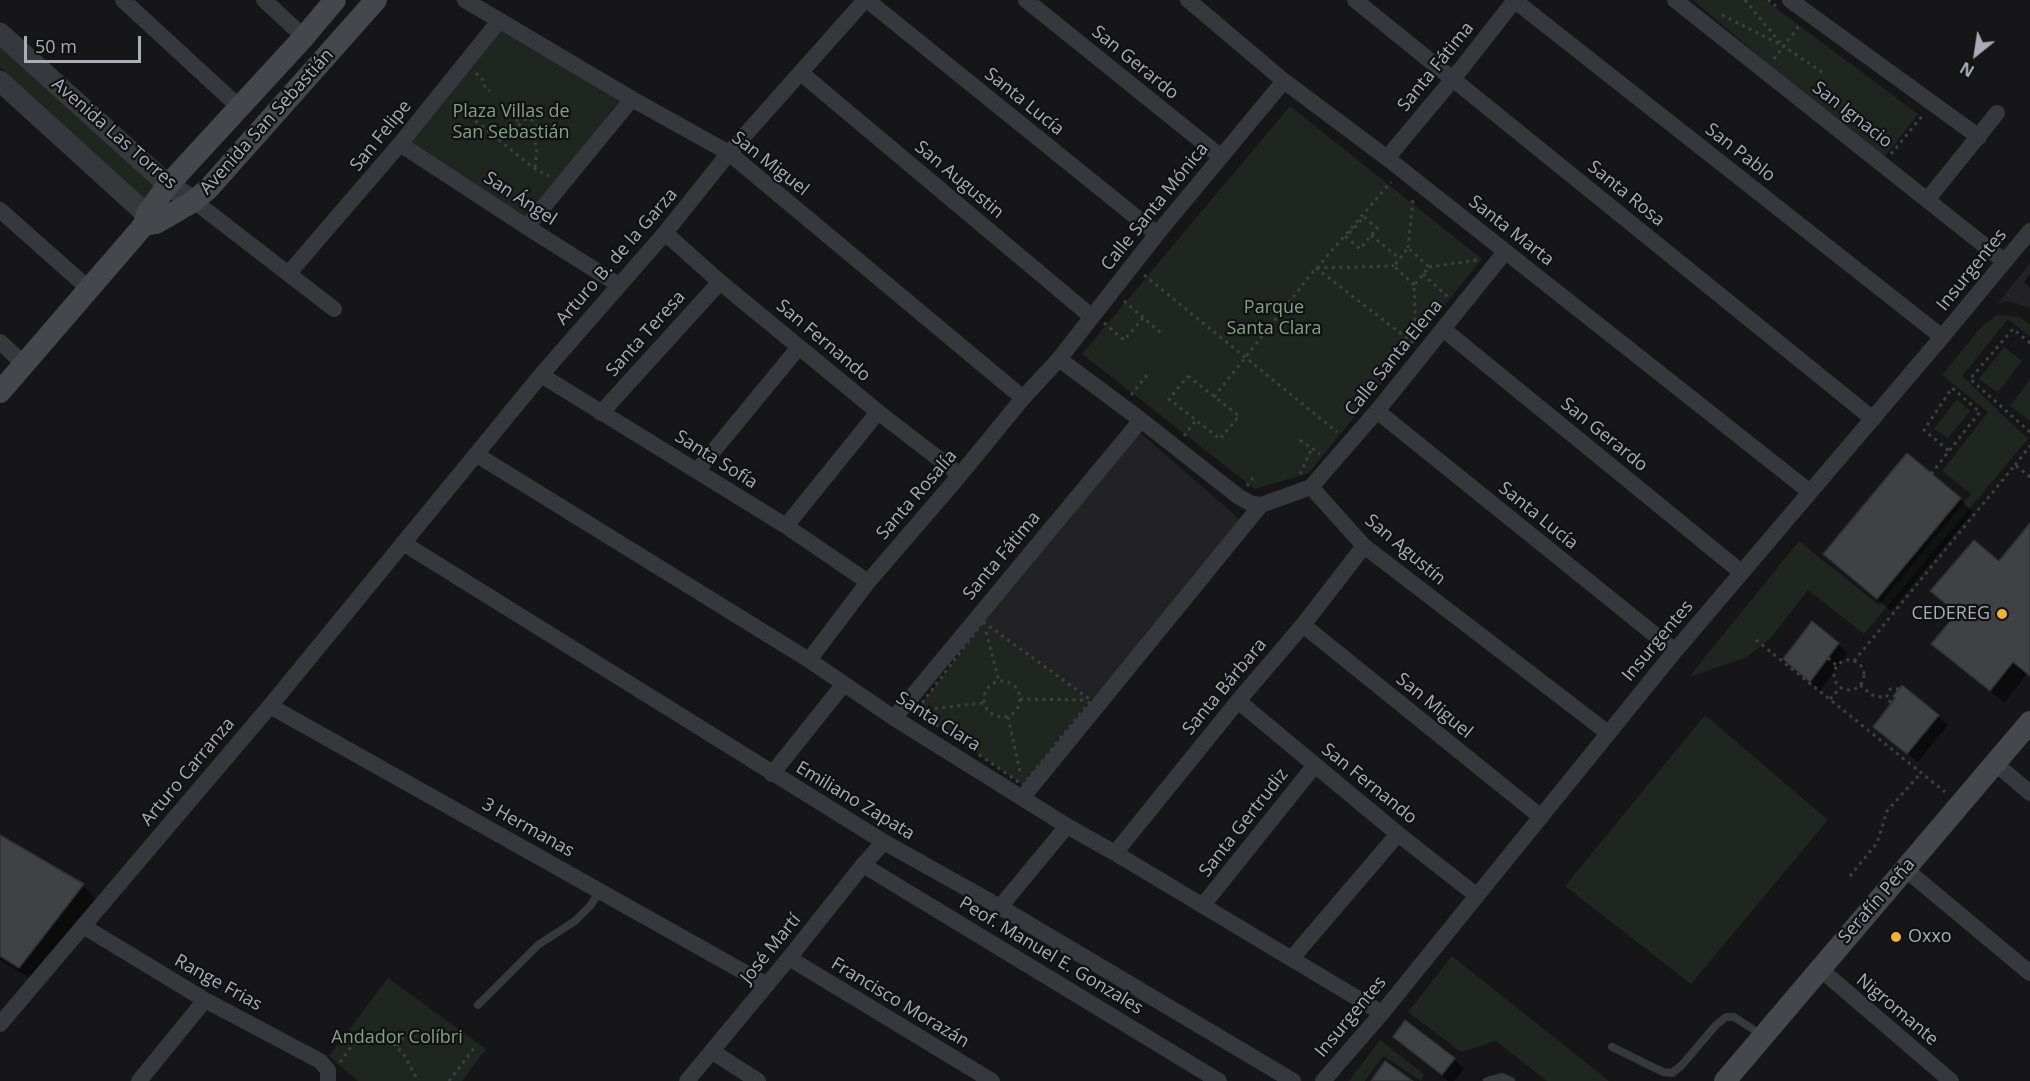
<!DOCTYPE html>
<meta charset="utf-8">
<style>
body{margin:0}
#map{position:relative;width:2030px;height:1081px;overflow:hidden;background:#161618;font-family:"Open Sans",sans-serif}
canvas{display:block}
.north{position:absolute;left:1946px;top:24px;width:60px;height:60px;-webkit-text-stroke:4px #111113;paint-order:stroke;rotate:210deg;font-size:16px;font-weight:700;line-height:24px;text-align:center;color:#a8adb8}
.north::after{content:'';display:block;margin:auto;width:21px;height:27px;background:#a8adb8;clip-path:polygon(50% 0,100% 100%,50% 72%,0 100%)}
.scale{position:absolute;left:24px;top:36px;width:117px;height:27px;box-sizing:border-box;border:3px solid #a8adb8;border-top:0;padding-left:8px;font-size:18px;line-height:21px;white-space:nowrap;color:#a8adb8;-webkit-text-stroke:4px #111113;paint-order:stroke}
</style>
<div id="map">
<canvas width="2030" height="1081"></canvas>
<div class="north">N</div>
<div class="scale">50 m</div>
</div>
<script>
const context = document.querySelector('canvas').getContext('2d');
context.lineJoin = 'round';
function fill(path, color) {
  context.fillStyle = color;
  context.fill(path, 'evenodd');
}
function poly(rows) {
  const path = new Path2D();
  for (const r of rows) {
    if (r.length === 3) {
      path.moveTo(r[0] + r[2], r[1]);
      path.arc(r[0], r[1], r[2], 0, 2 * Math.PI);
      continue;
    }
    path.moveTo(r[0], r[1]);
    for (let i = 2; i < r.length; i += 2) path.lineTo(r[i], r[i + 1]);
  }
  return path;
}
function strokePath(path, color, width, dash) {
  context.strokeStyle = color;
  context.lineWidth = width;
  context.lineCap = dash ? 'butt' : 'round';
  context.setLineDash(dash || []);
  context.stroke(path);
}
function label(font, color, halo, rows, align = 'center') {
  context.font = font + ' "Open Sans",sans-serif';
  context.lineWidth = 4.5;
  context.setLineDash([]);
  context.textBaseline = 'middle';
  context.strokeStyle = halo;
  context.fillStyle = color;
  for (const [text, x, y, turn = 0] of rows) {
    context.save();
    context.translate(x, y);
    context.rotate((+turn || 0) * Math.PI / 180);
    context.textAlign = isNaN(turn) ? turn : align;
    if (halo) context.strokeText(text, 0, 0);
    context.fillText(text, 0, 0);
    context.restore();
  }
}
const built = poly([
 [2030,263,2030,308,2009,301,1998,303],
 [1136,429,1244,523,1091,700,983,622]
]);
const green = poly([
 [1693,0,1765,0,1918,114,1882,160],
 [500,25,620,99,529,219,408,140],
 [0,45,162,191,149,205,0,67],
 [1290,106,1482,259,1309,473,1255,489,1082,354],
 [1997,315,2019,317,2030,325,2030,337,2008,319,1962,376,2028,439,1864,634,1808,590,1770,639,1745,658,1689,677,1799,541,1879,605,1971,494,1942,471,1988,412,1942,375,1982,326],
 [2004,347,2022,361,1998,392,1979,379],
 [2030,379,2030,421,2010,406],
 [1957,399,1970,411,1948,438,1934,429],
 [983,622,1091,700,1023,785,916,711],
 [1705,715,1828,820,1691,984,1565,886],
 [1452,956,1609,1081,1547,1081,1496,1041,1461,1052,1408,1012],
 [388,978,486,1049,462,1081,358,1081,329,1056],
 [1380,1040,1424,1074,1421,1081,1383,1056,1365,1081,1349,1081]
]);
const shadow = poly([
 [2030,274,2030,288,2024,282],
 [1960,499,1973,512,1891,611,1825,554],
 [2030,526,2030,676,2027,674,2004,703,1947,657,1933,644,1958,614,1932,591,1999,564],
 [1838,644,1848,653,1820,691,1795,668],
 [1938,716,1948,725,1918,762,1875,727],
 [0,837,83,886,96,899,33,980,0,960],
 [1395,1037,1454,1059,1464,1069,1454,1081,1448,1081]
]);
const building = poly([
 [1907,453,1961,498,1877,599,1823,554,1907,453],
 [2030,523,2030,676,2013,662,1990,691,1931,644,1957,613,1930,591,1974,540,1999,561,2030,523],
 [1812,621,1839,643,1810,682,1783,659,1812,621],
 [1902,685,1939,715,1907,754,1873,727,1895,698,1893,696,1902,685],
 [0,835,84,884,19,968,0,956,0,835],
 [1405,1020,1455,1058,1442,1075,1393,1037,1405,1020],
 [1385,1061,1413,1081,1371,1081,1385,1061]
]);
const path = poly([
 [1745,0,1782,45],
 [1768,0,1776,6],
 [1722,15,1783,46,1822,72],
 [1774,59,1799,26],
 [476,73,484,81,485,88,490,91],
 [452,102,535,169,549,176],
 [511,114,515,119,521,122],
 [528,128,9],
 [531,136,537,146,535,169],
 [1891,154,1923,115],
 [1364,217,1377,228,1360,249,1346,237,1364,217],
 [1371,235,1400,259],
 [1408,248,1413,199],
 [1429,267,1477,260],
 [1316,268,1413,343],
 [1317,268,1394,266],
 [1423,274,1449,298],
 [1144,275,1337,432],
 [1414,285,1394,266,1408,248,1429,267,1414,285,1416,338],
 [1124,301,1161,333],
 [1104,323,1124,340,1143,318],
 [2030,343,2013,329,1970,379,2030,432],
 [1188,376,1239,416,1220,439,1169,399,1188,376],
 [1131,395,1147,375],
 [1214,397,1308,278,1391,182],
 [1184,436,1196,420],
 [1300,440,1320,454],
 [2015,465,2030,446],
 [1300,474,1312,448],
 [1931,474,1949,451,1980,412,1952,388,1924,430,1949,451],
 [1247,486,1255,475],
 [983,622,1091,700,1023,785,916,711,983,622],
 [986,632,999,681],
 [1756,640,1945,792],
 [1828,658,1837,666],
 [1849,675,15],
 [1854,661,2015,465,2030,477],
 [1002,699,18],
 [1860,685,1872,695,1886,698],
 [1899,689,1890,689,1886,698,1893,704,1900,702],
 [1020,699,1083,700],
 [1830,699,1841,687],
 [920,710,984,703],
 [1008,717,1021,776],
 [1850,876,1877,843,1887,811,1921,773],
 [397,1046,404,1036],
 [340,1062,355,1042,369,1035,386,1037,403,1053,415,1075,417,1081],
 [449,1081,474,1048]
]);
const service = poly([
 [478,1005,538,945,575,921,590,906,600,891],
 [1612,1047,1663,1072,1672,1073,1681,1066,1716,1025,1726,1017,1734,1017,1762,1035],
 [1487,1081,1502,1077,1511,1081]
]);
const minor = poly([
 [123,0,239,107],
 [264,0,304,37],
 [465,0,632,99,729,153,1023,398],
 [867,0,1157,234],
 [1026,0,1220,156],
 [1188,0,1284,81,1387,158,1810,492],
 [1355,0,1873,419],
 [1514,0,1942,337],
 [1675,0,2004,261],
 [1790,0,1979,137],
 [801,73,1092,317],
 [400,144,527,227,619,285],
 [1387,158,1453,79,1515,0],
 [1927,200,1997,113],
 [194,201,334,309],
 [0,210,88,288],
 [527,227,632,99],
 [665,233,720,282,878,412,960,475],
 [289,273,400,144,499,21],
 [1443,329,1741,572],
 [0,342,24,364],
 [1059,359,1141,420,1239,497,1250,503,1261,505,1311,487,1377,411,1505,252],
 [541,375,786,526,868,582],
 [1377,411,1675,651],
 [601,413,720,282],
 [477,455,809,660,894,718,1067,826,1115,853,1382,1013],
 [697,471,799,347],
 [1311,487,1364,546,1608,733],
 [786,526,878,412],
 [403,543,884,842,1000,907,1293,1081],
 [1303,625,1541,817],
 [809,660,868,582,960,475,1023,398,1059,359,1157,234,1284,81],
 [1238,701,1398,834,1476,895],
 [270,706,767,985],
 [894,718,1141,420],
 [1996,764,2030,793],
 [772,774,843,685],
 [1023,797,1261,505],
 [1115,853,1238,701,1303,625,1364,546],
 [863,865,1219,1081],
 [1905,869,2030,973],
 [1203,905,1315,765],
 [1000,907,1067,826],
 [83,926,205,1000,320,1061,328,1070,328,1081],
 [789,958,992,1081],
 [1292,958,1398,834],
 [1819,968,1951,1081],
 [0,1024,270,706,541,375,665,233,729,153,865,0],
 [713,1052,758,1081],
 [139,1081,205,1000],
 [687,1081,789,958,863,865,884,842],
 [1323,1081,1382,1013,1675,651,1942,337,2030,231]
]);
const tertiary = poly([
 [0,33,168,185,194,201],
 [0,81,156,223]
]);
const secondary = poly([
 [144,225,156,223,194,201,209,188,376,0],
 [0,392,144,225,147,214,167,186,304,37,335,0],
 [1725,1081,2030,722]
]);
const markers = [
 [2002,614,6,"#f2b134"],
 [1896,937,6,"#f2b134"]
];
const streetNames = [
 ["San Gerardo",1135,63,39],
 ["Santa Fátima",1436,67,-51],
 ["Santa Lucía",1024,102,39],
 ["San Ignacio",1852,115,38],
 ["Avenida San Sebastián",267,122,-48],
 ["Avenida Las Torres",114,134,41],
 ["San Felipe",381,136,-51],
 ["San Pablo",1740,153,38],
 ["San Miguel",770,164,38],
 ["San Augustin",959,180,40],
 ["Santa Rosa",1626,194,39],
 ["San Ángel",520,199,33],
 ["Calle Santa Mónica",1155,207,-51],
 ["Santa Marta",1511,231,38],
 ["Arturo B. de la Garza",617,257,-49],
 ["Insurgentes",1972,270,-51],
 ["Santa Teresa",646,334,-48],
 ["San Fernando",823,341,40],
 ["Calle Santa Elena",1394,358,-51],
 ["San Gerardo",1604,435,39],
 ["Santa Sofía",716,460,32],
 ["Santa Rosalía",917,495,-49],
 ["Santa Lucía",1538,516,39],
 ["San Agustín",1405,550,40],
 ["Santa Fátima",1002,556,-50],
 ["Insurgentes",1658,641,-50],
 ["Santa Bárbara",1225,687,-50],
 ["San Miguel",1434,706,39],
 ["Santa Clara",938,722,32],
 ["Arturo Carranza",188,772,-50],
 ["San Fernando",1369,784,39],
 ["Emiliano Zapata",855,801,31],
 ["Santa Gertrudiz",1244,823,-52],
 ["3 Hermanas",528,828,29],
 ["Serafín Peña",1877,901,-49],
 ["José Martí",771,949,-51],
 ["Peof. Manuel E. Gonzales",1051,956,31],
 ["Range Frias",218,983,29],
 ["Francisco Morazán",900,1003,31],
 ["Nigromante",1897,1010,40],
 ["Insurgentes",1351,1017,-50]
];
const parkNames = [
 ["Plaza Villas de",511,112],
 ["San Sebastián",511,133],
 ["Parque",1274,308],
 ["Santa Clara",1274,329],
 ["Andador Colíbri",397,1038]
];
const poiNames = [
 ["CEDEREG",1990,614],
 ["Oxxo",1908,937,"left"]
];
fill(built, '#222225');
fill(green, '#1e261f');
fill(shadow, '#0007');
fill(building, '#404145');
strokePath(building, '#303034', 1.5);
strokePath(path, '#3d3f44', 3, [3, 4.5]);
strokePath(service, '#37383d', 8);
strokePath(minor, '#37383d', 16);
strokePath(tertiary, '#37383d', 21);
strokePath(secondary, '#45474d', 22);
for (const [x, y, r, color] of markers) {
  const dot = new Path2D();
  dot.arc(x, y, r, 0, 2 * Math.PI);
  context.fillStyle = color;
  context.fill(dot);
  strokePath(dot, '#111113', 2);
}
label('18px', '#a8adb8', '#111113', streetNames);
label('18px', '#7fa381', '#111113', parkNames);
label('18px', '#a8adb8', '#111113', poiNames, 'right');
</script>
